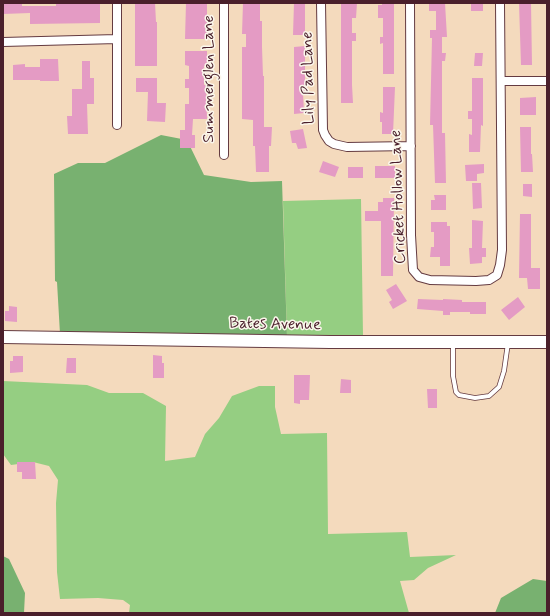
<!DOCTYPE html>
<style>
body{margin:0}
#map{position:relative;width:550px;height:616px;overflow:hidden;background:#f4dabd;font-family:Mynerve,sans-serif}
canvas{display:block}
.frame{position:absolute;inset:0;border:4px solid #4a1f2b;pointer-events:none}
</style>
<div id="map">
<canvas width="550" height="616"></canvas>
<div class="frame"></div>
</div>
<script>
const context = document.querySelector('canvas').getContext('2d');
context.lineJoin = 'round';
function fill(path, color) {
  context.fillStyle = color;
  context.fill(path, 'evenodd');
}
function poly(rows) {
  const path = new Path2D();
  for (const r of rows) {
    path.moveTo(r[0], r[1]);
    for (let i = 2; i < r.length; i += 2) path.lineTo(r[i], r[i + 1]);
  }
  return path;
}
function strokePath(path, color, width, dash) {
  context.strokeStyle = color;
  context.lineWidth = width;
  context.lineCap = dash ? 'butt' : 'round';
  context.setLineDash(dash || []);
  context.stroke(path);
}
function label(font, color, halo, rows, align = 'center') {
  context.font = font + ' Mynerve,sans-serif';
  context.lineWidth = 3;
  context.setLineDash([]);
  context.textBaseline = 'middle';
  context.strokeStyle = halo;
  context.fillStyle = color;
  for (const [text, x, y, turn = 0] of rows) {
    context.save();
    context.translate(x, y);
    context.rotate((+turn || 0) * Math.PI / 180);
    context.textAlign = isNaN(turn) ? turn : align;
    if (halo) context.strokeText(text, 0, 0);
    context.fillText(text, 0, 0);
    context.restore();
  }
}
const green = poly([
 [361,199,363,336,287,337,283,201],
 [3,381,87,385,109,393,143,393,166,406,165,461,195,457,205,434,219,418,232,396,259,386,275,386,275,407,281,434,327,433,328,534,407,532,410,557,456,555,428,568,414,580,400,581,409,613,129,613,130,605,123,600,98,598,60,599,57,572,56,503,58,480,49,466,33,462,11,465,3,454]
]);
const forest = poly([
 [161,135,187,140,204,175,251,182,282,181,287,337,60,334,57,282,55,281,54,174,78,163,105,163],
 [3,556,9,559,25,593,24,613,3,613],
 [533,579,547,581,547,613,495,613,501,598]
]);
const building = poly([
 [3,3,22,3,22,6,56,6,56,4,100,3,100,23,30,24,30,13,3,14],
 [135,3,155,3,156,22,157,22,157,66,135,66],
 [186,3,207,3,207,39,185,39],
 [243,3,260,3,260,21,262,21,262,47,263,76,264,76,264,127,272,127,271,146,269,146,269,172,256,172,255,146,253,146,253,120,242,119,242,47,246,47,246,34,242,34],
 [294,3,305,3,305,35,293,35],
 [341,3,357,3,356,18,352,18,352,33,356,33,356,41,352,41,352,85,353,103,341,103],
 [382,3,394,3,394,74,383,74,383,43,380,44,380,37,383,37,383,18,378,18,378,5,382,5],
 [429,3,445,3,447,37,442,37,442,53,446,53,445,61,442,61,442,133,445,133,446,183,435,183,433,125,430,125,432,38,430,38,430,30,436,30,436,11,429,11],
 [471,3,483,3,483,11,471,11],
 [519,3,531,3,532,65,521,65],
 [305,46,305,93,303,93,304,113,294,114,294,47],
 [185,51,207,51,207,66,204,66,204,85,206,85,207,119,193,119,192,135,195,135,195,148,180,148,180,130,185,130,185,104,189,104,189,88,185,88,185,79,189,79,189,66,185,65],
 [475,53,483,53,482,66,474,66],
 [40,59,58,59,59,81,40,81,40,80,13,80,13,65,25,64,25,67,40,67],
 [82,61,90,61,90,78,94,78,94,104,87,104,88,134,68,134,67,116,72,116,72,89,82,89],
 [136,78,157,78,157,103,166,103,165,122,147,121,148,92,136,92],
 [472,78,483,78,483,126,481,125,480,152,469,152,469,134,472,135,472,119,468,119,468,111,472,111],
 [383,87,395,87,393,134,382,134,382,122,380,122,380,112,383,113],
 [536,97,536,115,520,115,520,98],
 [520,127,531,127,531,154,532,154,533,172,521,172],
 [303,129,307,148,298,149,296,143,292,143,290,131],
 [323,161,339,167,335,177,319,172],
 [484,164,484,173,477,174,477,181,466,181,465,165],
 [375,166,395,166,395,178,375,178],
 [348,167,363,167,363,178,348,178],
 [472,183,481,183,482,208,473,209],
 [523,184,532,184,532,197,523,196],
 [434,195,446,195,446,210,431,210,431,200,435,200],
 [383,198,394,198,393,276,381,276,381,221,365,221,365,211,378,211,378,202,383,202],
 [520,214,531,214,531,268,540,268,540,289,528,289,527,278,519,278],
 [472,220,483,221,482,248,486,248,486,257,482,257,482,263,470,264,469,248,472,248],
 [431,222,447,222,447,226,450,226,450,266,440,266,440,257,430,257,431,247,434,247,434,232,431,232],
 [396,284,407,301,393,309,389,302,392,300,386,290],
 [518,297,525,307,509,320,501,310],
 [418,299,443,300,443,299,462,300,462,302,486,302,486,314,470,314,470,312,450,312,450,315,443,315,443,311,417,309],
 [9,306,17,307,17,322,5,321,5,311,9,311],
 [153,355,162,356,162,363,164,363,164,378,153,378],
 [13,356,23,356,23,372,10,373,10,361,13,361],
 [67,358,76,358,76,373,66,373],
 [294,375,310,375,309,400,300,400,300,404,294,403],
 [341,379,351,380,351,393,340,393],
 [427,389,437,389,437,408,428,408],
 [17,462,35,462,36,479,22,479,22,472,17,472]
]);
const lane = poly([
 [453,344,453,376,456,392,459,395,475,398,489,396,499,387,504,371,508,343]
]);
const street = poly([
 [117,3,117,125],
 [224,3,224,155],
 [321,3,323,130,325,135,329,141,334,144,347,147,411,146],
 [410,3,411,235,413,270,419,277,430,280,476,281,489,280,497,275,500,265,502,250,500,3],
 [3,42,117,39],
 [501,81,547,81]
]);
const secondary = poly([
 [3,337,330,342,547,342]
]);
const streetNames = [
 ["Lily Pad Lane",309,78,-91],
 ["Summerglen Lane",210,79,-90],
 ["Cricket Hollow Lane",399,197,-92],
 ["Bates Avenue",275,325,1]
];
fill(green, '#95ce82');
fill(forest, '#78b170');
fill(building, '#e49bc4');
strokePath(lane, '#643b41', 5.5);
strokePath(street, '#643b41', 10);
strokePath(secondary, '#643b41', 14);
strokePath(lane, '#fff', 4);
strokePath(street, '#fff', 8);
strokePath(secondary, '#fff', 12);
label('16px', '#4a1f2b', '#fbf7ec', streetNames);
</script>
